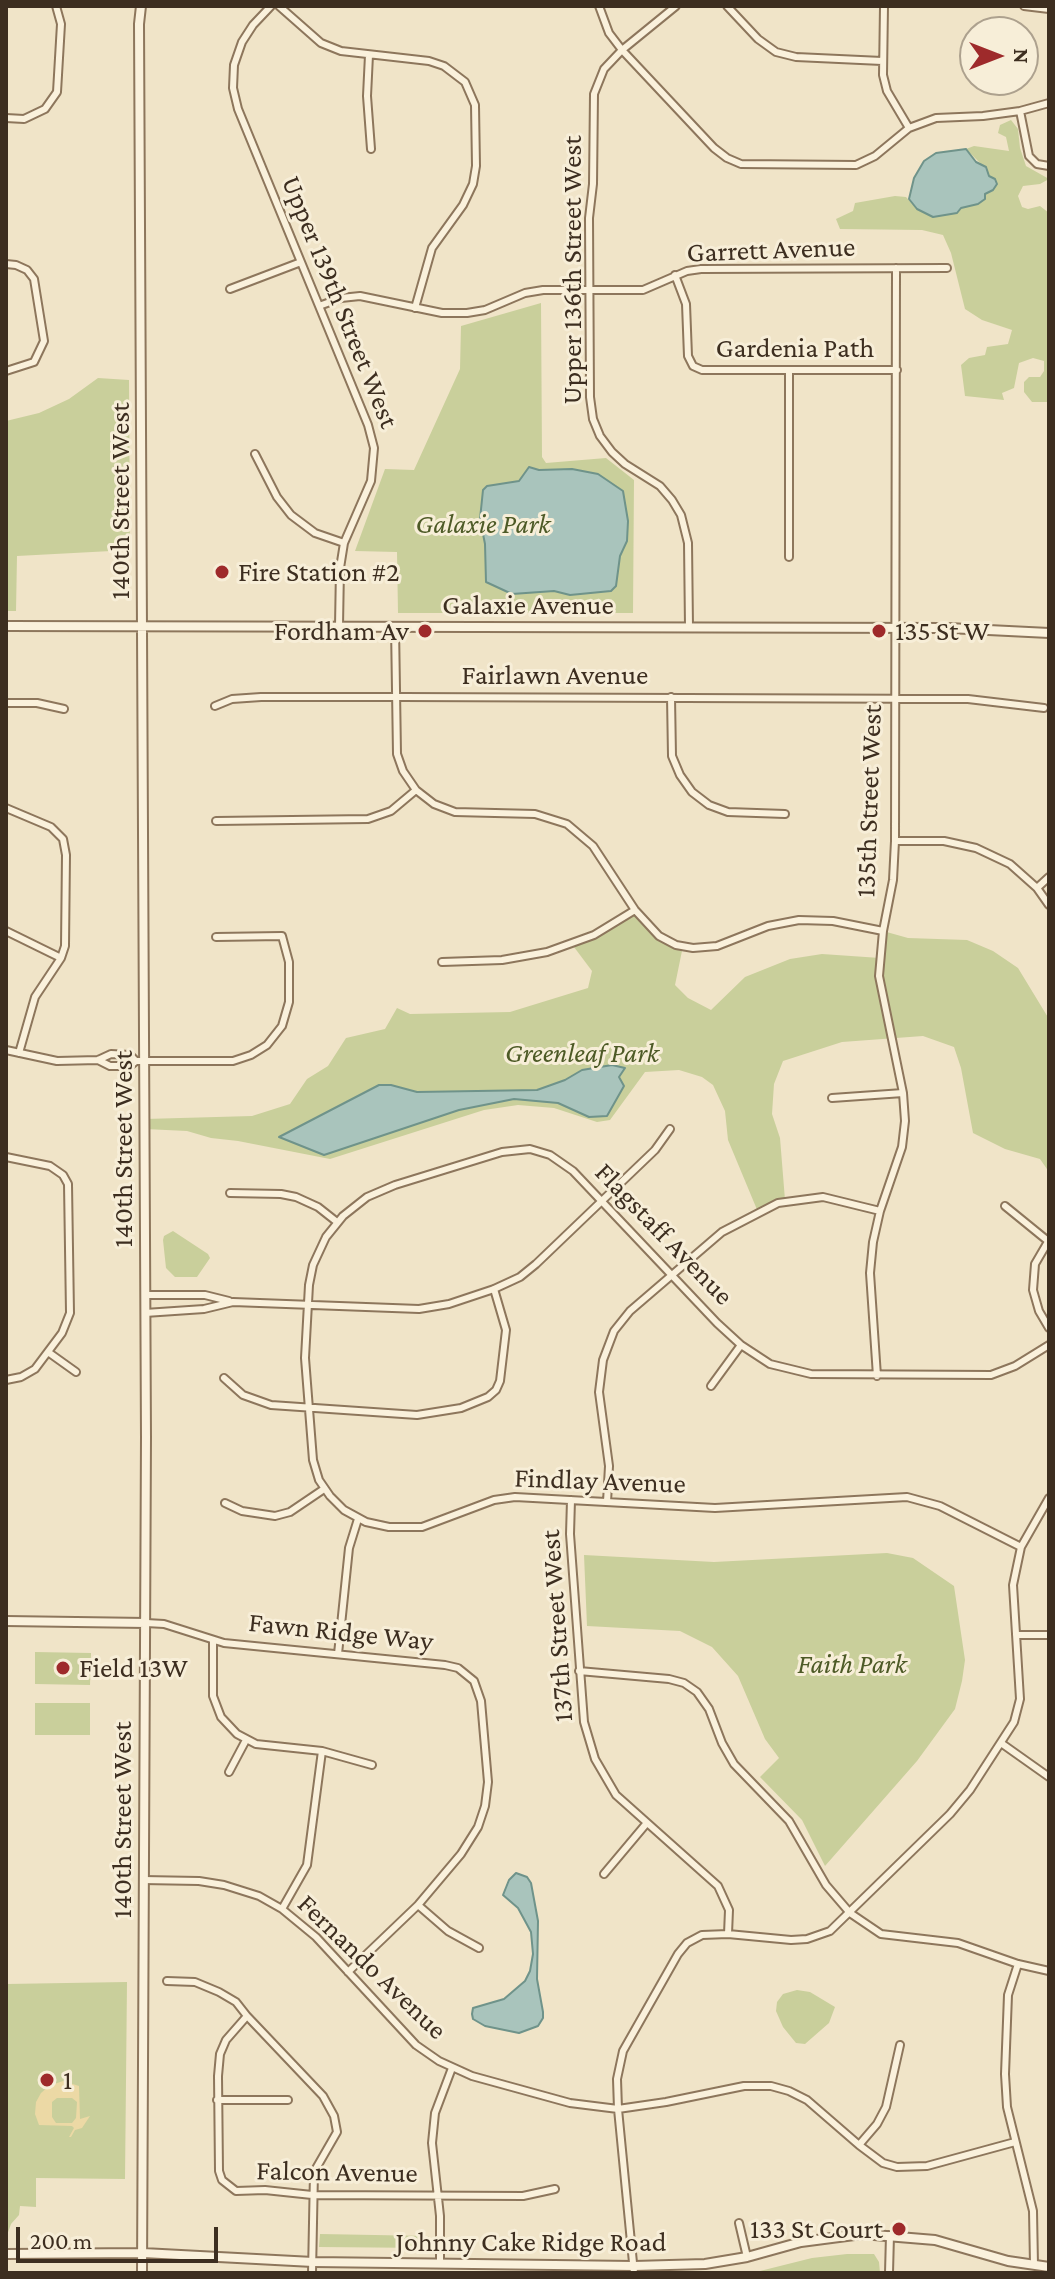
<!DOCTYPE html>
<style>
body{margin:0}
#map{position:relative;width:1055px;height:2279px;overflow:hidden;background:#f0e4c8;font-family:"Crimson Pro",serif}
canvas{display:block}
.frame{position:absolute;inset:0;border:8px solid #3d2e20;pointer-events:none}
.north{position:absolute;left:959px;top:16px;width:80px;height:80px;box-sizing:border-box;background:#f7eed8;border:2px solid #ada18e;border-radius:50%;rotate:90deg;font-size:22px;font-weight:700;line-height:32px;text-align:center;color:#3d2e20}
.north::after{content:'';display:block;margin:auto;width:28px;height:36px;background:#9e2a2b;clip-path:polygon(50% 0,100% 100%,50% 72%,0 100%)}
.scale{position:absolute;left:16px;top:2227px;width:202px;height:36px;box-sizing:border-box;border:4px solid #3d2e20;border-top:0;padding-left:10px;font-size:24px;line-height:28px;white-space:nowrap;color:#3d2e20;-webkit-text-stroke:6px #f7eed8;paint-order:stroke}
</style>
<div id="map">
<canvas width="1055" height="2279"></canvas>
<div class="frame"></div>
<div class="north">N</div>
<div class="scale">200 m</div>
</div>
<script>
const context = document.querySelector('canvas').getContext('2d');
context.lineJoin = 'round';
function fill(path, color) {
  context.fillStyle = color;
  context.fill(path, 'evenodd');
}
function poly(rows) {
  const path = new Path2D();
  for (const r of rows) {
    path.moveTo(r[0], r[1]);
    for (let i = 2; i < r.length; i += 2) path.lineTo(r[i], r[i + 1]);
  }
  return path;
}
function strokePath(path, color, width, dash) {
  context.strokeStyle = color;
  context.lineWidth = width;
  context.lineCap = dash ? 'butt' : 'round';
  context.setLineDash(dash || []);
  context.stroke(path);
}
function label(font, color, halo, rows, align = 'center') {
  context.font = font + ' "Crimson Pro",serif';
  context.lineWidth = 6;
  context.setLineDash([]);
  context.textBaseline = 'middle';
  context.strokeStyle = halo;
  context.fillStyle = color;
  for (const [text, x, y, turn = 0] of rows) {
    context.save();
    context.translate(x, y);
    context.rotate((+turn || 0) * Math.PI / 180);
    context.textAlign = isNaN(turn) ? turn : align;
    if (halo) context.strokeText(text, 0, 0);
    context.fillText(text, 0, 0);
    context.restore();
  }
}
const green = poly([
 [1011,120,1018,129,1020,148,1026,166,1049,179,1040,184,1023,186,1018,196,1022,207,1028,209,1040,206,1049,213,1049,402,1032,402,1024,392,1024,382,1029,377,1040,377,1044,371,1044,361,1033,358,1019,363,1014,388,1002,393,1004,400,965,396,961,365,969,358,985,355,987,347,1008,344,1012,330,982,320,965,309,951,253,943,235,922,230,840,229,836,219,853,211,855,203,895,196,906,197,917,209,927,212,961,208,985,199,988,171,966,149,974,146,1009,151,1006,137,998,133,1000,125],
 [541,303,542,457,546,463,606,458,634,480,633,613,398,613,397,552,355,551,385,469,414,470,460,369,461,326],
 [98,378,129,380,130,550,17,556,16,611,6,611,6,421,39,413,69,399],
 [635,910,659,936,683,946,675,985,688,998,711,1010,745,977,790,959,822,954,880,958,883,931,908,938,967,940,993,951,1018,968,1049,1019,1049,1172,1040,1159,1005,1149,973,1133,961,1068,954,1047,923,1036,842,1042,783,1061,774,1084,772,1114,780,1138,785,1200,758,1212,728,1140,725,1111,713,1085,702,1077,679,1070,645,1072,610,1120,597,1122,554,1108,518,1105,484,1110,330,1159,238,1141,211,1138,187,1131,145,1129,145,1119,252,1116,290,1104,307,1079,328,1066,346,1038,385,1029,397,1008,410,1014,510,1012,588,988,592,971,571,943,594,935],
 [173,1231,208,1254,210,1258,197,1277,175,1277,166,1268,163,1240,164,1236],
 [887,1553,913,1558,954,1586,965,1660,962,1681,955,1709,917,1761,825,1866,802,1820,760,1777,779,1758,765,1739,738,1676,712,1647,680,1631,587,1626,584,1555,714,1562],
 [35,1652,91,1653,90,1685,35,1684],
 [35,1703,90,1703,90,1735,35,1735],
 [127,1982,125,2179,36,2178,36,2207,20,2206,19,2215,11,2224,6,2238,6,1984],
 [797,1990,810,1992,835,2007,829,2023,805,2044,796,2043,783,2027,776,2011,777,2002,783,1994],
 [320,2234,429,2236,430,2248,319,2247],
 [847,2254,874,2254,879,2262,880,2273,752,2273,812,2258]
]);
const sand = poly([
 [63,2081,79,2086,80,2119,90,2116,82,2128,75,2130,71,2137,69,2137,74,2128,72,2126,39,2125,35,2114,36,2102,41,2093,49,2086],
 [57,2098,72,2098,77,2102,76,2118,72,2123,56,2123,52,2117,52,2102]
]);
const water = poly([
 [966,149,976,162,986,167,989,176,995,179,997,184,993,190,985,194,985,199,978,204,961,208,957,213,933,217,917,209,909,199,914,178,924,161,936,153,966,149],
 [529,467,539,470,572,469,598,474,623,491,628,521,627,541,620,556,616,586,611,591,570,595,554,591,512,594,486,582,485,544,480,519,483,490,487,486,519,481,529,467],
 [612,1065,625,1068,619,1077,624,1086,607,1116,589,1117,558,1103,514,1099,459,1110,324,1155,279,1137,379,1085,391,1085,417,1092,537,1090,565,1080,582,1070,612,1065],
 [516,1873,527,1877,531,1883,538,1921,537,1979,543,2012,543,2018,538,2026,519,2033,485,2026,473,2019,472,2014,473,2008,504,1999,525,1981,530,1971,533,1954,531,1932,518,1908,503,1895,509,1880,516,1873]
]);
const minor = poly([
 [271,6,253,25,242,42,234,65,233,88,238,109,368,425,374,448,371,481,344,543,340,568,339,626],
 [279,6,321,43,341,51,429,61,444,66,465,82,475,105,476,166,473,184,463,205,432,248,415,308],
 [599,6,609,33,622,50,714,148,727,158,741,164,856,165,875,156,909,128,936,118,983,116,1020,111,1049,103],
 [676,6,622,50,604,69,594,94,593,184,589,218,590,397,593,419,600,436,612,452,625,464,660,486,672,500,681,515,688,543,689,627],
 [727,6,758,39,776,52,796,57,882,61],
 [884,6,883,75,887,91,909,128],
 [1024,6,1049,9],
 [369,55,367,96,371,149],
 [1020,111,1029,156,1037,164,1049,166],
 [6,118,24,119,45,109,57,92,61,24,56,6],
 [6,264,16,265,27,270,34,279,44,341,34,362,6,371],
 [675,275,686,304,688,356,693,366,702,370,897,370],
 [230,289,301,262],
 [319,306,341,298,360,296,442,313,467,313,485,310,525,293,543,290,643,290,687,271,701,269,947,268],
 [789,370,789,557],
 [255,454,277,497,291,515,315,533,344,543],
 [395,626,397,754,403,771,416,790,434,804,455,812,535,814,567,824,593,846,635,910,659,936,676,945,693,948,717,946,768,926,799,920,833,921,883,931],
 [671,697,672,756,680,775,692,792,709,805,728,812,785,814],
 [6,703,37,703,64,709],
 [215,706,232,699,261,697,402,697,968,699,1044,708],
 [6,808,51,827,63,839,66,855,65,946,61,958,35,997,19,1053],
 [216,821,368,819,391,811,416,790],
 [895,841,944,841,976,848,1010,864,1037,888,1049,905],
 [1037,888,1049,877],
 [6,931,61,958],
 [442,962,502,960,547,952,594,935,635,910],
 [6,1050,57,1061,98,1060,111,1054,130,1055,136,1061],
 [98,1060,110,1066,130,1066,136,1061,233,1061,251,1055,267,1045,282,1026,289,1002,289,962,282,936,216,937],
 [832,1098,903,1093],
 [6,1157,50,1166,63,1175,68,1184,70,1313,62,1333,35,1369,21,1377,6,1380],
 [230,1193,281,1194,296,1197,318,1207,337,1222],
 [1005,1206,1048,1241],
 [1049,1240,1035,1264,1033,1290,1039,1311,1049,1328],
 [145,1295,205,1295,229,1301],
 [145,1313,204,1309,233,1302,419,1309,449,1304,494,1289,520,1277,536,1264,655,1150,670,1129],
 [48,1352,76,1372],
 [877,1376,870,1273,873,1242,880,1211,902,1147,905,1121,903,1093,879,976,883,931,893,880,895,841,896,268],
 [224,1378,243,1395,271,1405,417,1415,461,1408,488,1397,496,1390,500,1381,506,1330,494,1289],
 [711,1386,741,1345],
 [571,1500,570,1534,584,1722,595,1759,616,1795,718,1886,729,1910,728,1934],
 [607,1502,609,1466,599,1392,603,1360,614,1331,630,1311,722,1232,778,1203,823,1197,880,1211],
 [225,1503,242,1511,275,1516,290,1512,324,1489],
 [1021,1547,940,1506,907,1497,715,1508,515,1497,494,1500,422,1527,389,1527,366,1522,344,1510,330,1496,319,1480,313,1460,305,1358,309,1285,313,1265,326,1237,343,1216,367,1197,395,1185,502,1152,530,1149,550,1155,573,1171,717,1323,741,1345,770,1364,811,1374,991,1375,1015,1366,1049,1345],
 [146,1623,164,1624,224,1643,445,1665,458,1668,474,1681,481,1701,488,1782,485,1806,478,1827,461,1854,418,1905,348,1972],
 [1016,1635,1049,1635],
 [213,1641,213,1696,221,1717,237,1734,256,1744,322,1751,372,1765],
 [338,1654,349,1548,358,1519],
 [579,1671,669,1679,684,1683,697,1692,709,1709,722,1743,734,1764,789,1821,826,1885,850,1913,881,1934,958,1943,1018,1964,1049,1971],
 [1001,1743,1049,1777],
 [229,1772,246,1740],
 [604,1874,646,1824],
 [143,1880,199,1881,224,1885,259,1896,282,1909,316,1937,416,2045,439,2061,472,2076,570,2103,618,2109,666,2102,744,2086,771,2086,789,2091,807,2100,859,2145,883,2163,897,2167,927,2166,1015,2142],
 [418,1905,448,1931,479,1948],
 [282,1909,307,1865,322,1751],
 [1018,1964,1008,1995,1005,2074,1007,2107,1033,2211,1034,2265],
 [167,1981,195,1982,219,1992,236,2002,247,2016,323,2096,334,2116,337,2132,314,2172,312,2273],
 [247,2016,226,2040,220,2054,218,2076,219,2171,222,2180,236,2191,265,2190,312,2195,523,2196,555,2189],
 [217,2100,288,2100],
 [859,2145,877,2124,886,2107,900,2045],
 [739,2223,747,2257],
 [440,2263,440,2216,432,2143,435,2113,452,2068],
 [634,2273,618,2109,617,2079,623,2051,678,1954,687,1943,702,1935,728,1934,791,1940,807,1939,830,1931,950,1814,970,1790,1014,1722,1020,1699,1013,1585,1021,1547,1049,1498],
 [889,2273,890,2235]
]);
const tertiary = poly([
 [141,6,139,24,146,1436,142,2273],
 [6,626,948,628,1049,633],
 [6,1621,146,1623],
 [6,2254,143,2253,313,2262,634,2266,705,2264,747,2257,801,2242,862,2234,935,2240,1008,2261,1049,2267]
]);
const markers = [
 [222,572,8,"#9e2a2b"],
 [425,631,8,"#9e2a2b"],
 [879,631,8,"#9e2a2b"],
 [63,1668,8,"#9e2a2b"],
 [47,2080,8,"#9e2a2b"],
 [899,2229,8,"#9e2a2b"]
];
const streetNames = [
 ["Garrett Avenue",771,250,-2],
 ["Upper 136th Street West",572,270,-90],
 ["Upper 139th Street West",340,302,68],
 ["Gardenia Path",795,348],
 ["140th Street West",120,501,-90],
 ["Galaxie Avenue",528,605],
 ["Fairlawn Avenue",555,675],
 ["135th Street West",869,801,-88],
 ["140th Street West",123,1149,-90],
 ["Flagstaff Avenue",664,1234,46],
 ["Findlay Avenue",600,1481,2],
 ["137th Street West",557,1626,-94],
 ["Fawn Ridge Way",341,1632,6],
 ["140th Street West",122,1820,-90],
 ["Fernando Avenue",372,1967,44],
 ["Falcon Avenue",337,2172,1],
 ["Johnny Cake Ridge Road",531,2242]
];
const parkNames = [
 ["Galaxie Park",483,524],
 ["Greenleaf Park",582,1053],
 ["Faith Park",852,1664]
];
const poiNames = [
 ["Fire Station #2",238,572],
 ["Fordham Av",409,631,"right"],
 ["135 St W",895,631],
 ["Field 13W",79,1668],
 ["1",63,2080],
 ["133 St Court",883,2229,"right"]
];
fill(green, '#c9cf9b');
fill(sand, '#ecd9a5');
fill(water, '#a9c4bc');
strokePath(water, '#6f938a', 2);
strokePath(minor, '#8d765c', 10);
strokePath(tertiary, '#8d765c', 12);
strokePath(minor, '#faf1dc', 6);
strokePath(tertiary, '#faf1dc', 8);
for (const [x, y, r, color] of markers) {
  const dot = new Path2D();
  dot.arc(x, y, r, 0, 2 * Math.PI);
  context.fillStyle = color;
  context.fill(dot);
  strokePath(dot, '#f7eed8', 3);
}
label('28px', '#3d2e20', '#f7eed8', streetNames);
label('italic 28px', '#4d5a26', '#f7eed8', parkNames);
label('28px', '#3d2e20', '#f7eed8', poiNames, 'left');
</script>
